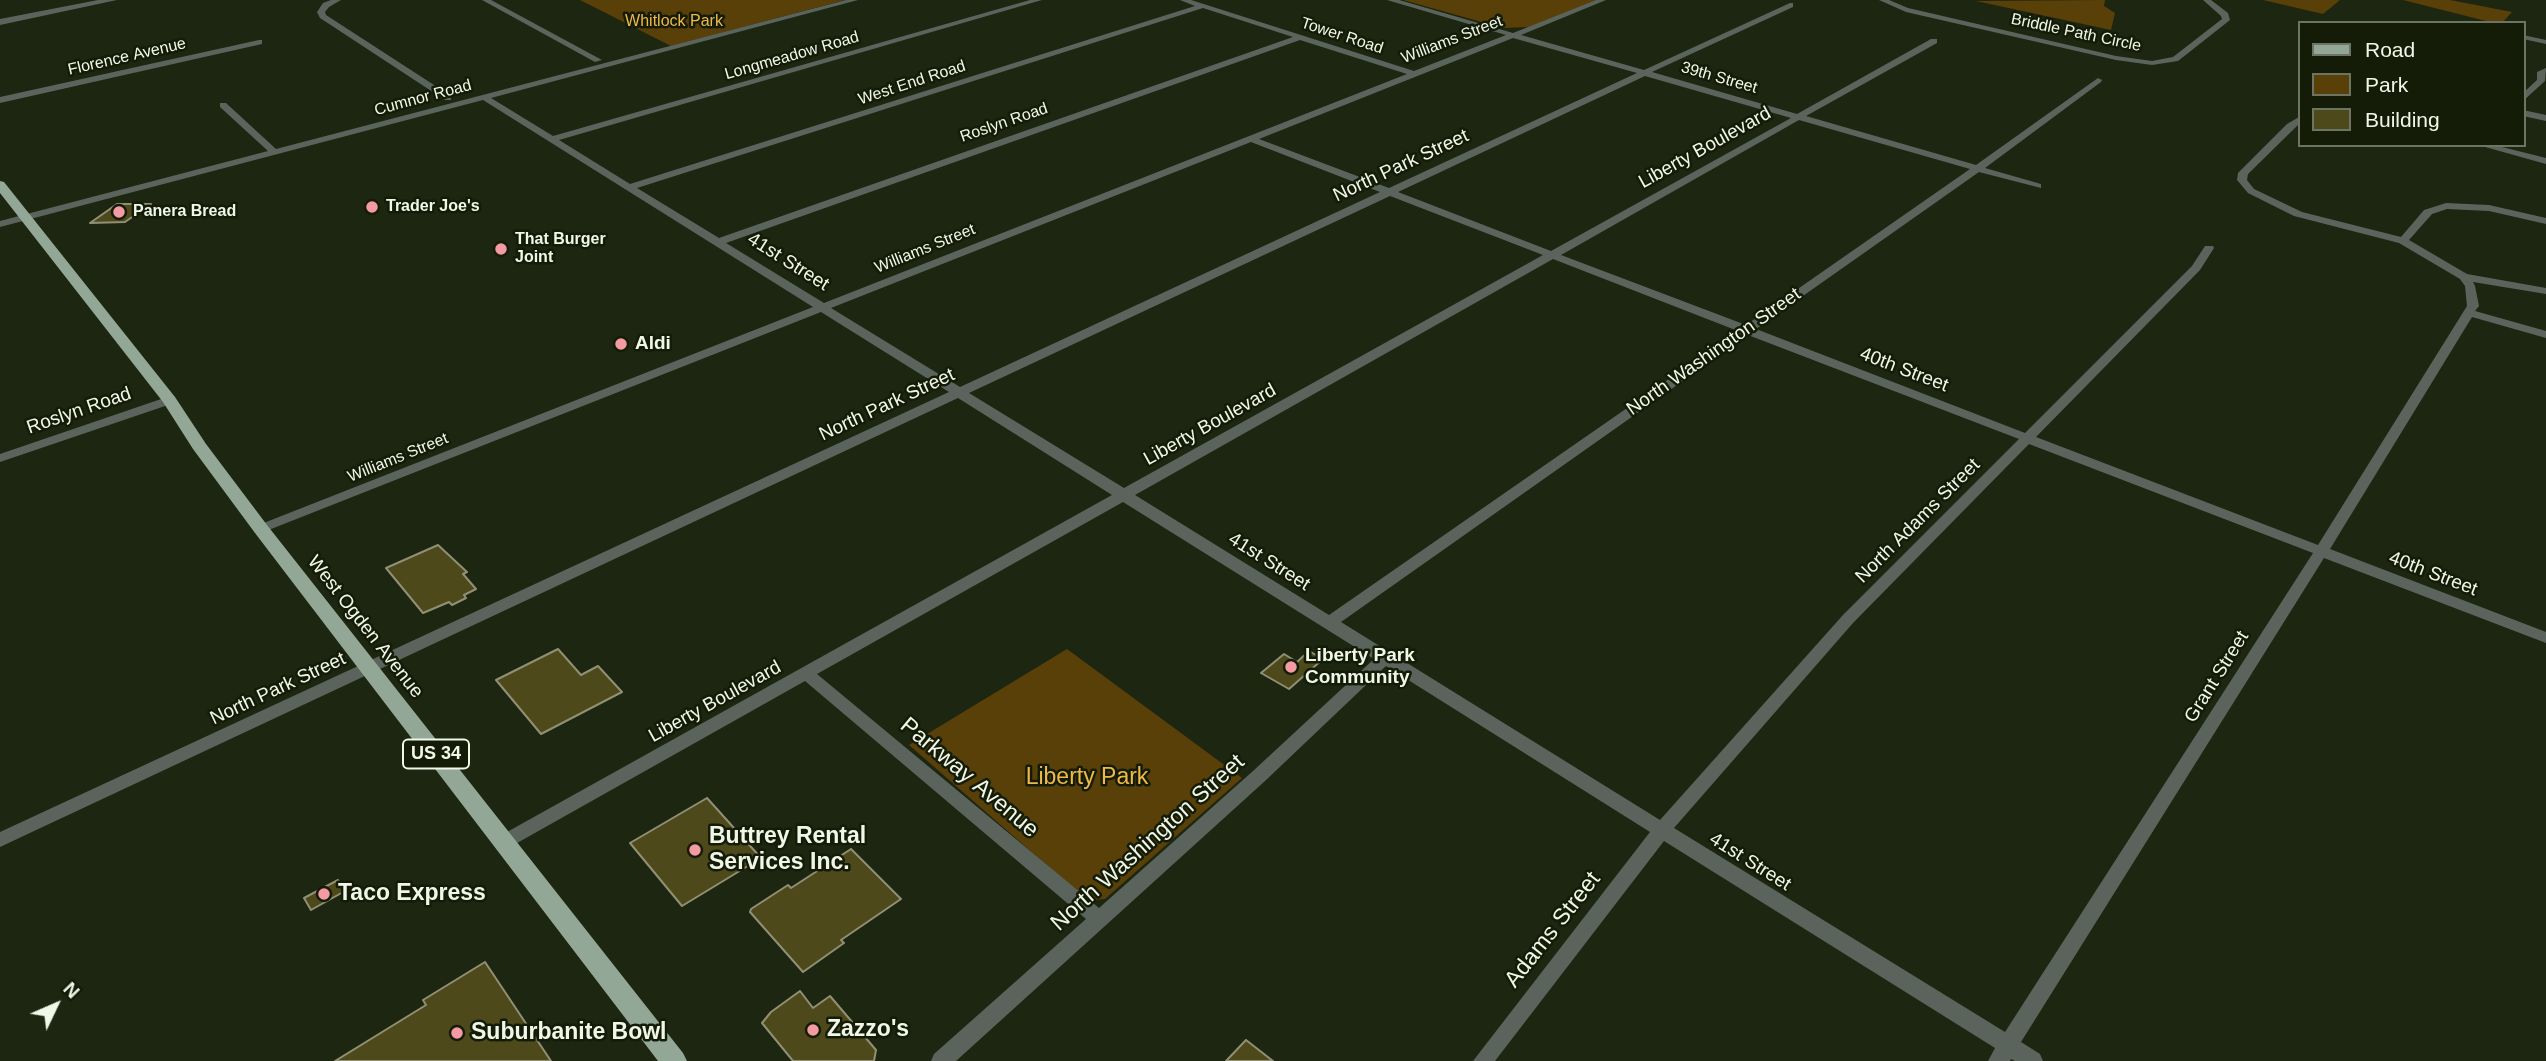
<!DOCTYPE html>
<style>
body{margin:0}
#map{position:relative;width:2546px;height:1061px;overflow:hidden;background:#1d2611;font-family:Arial,sans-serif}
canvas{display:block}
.legend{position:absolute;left:2298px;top:21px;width:228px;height:126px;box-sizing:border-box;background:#141c08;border:2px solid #6c7462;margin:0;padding:9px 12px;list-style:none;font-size:21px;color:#f0f7e9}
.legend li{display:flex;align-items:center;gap:14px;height:35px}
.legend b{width:35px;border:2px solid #6c7462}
.north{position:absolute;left:21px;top:970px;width:70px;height:70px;-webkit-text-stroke:5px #141c08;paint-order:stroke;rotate:46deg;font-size:19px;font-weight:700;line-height:28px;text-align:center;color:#f0f7e9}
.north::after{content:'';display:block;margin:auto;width:24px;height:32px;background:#f0f7e9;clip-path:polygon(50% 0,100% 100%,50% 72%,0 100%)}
</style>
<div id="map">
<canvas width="2546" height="1061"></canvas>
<ul class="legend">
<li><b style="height:9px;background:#93a796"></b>Road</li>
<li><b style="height:19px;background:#594008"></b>Park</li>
<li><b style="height:19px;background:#4d491b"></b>Building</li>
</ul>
<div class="north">N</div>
</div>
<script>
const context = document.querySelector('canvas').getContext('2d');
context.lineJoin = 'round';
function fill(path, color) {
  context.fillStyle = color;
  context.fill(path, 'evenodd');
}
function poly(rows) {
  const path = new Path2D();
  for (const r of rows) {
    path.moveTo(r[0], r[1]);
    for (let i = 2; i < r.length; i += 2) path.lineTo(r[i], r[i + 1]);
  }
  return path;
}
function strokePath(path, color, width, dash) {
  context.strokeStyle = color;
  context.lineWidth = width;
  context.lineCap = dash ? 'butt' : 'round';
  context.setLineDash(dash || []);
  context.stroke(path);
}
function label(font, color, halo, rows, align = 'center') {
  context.font = font + ' Arial,sans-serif';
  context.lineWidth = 5;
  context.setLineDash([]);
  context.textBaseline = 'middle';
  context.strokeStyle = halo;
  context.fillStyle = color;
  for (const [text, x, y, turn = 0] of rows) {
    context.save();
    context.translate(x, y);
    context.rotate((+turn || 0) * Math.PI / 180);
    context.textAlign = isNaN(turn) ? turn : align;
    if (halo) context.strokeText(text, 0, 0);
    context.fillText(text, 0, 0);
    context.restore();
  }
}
const green = poly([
 [580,0,845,0,671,46],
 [1403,0,1597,0,1529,27,1503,28],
 [2105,0,2104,6,2115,13,2111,30,1976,1],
 [2263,0,2340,0,2323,14],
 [2403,0,2450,0,2512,12,2502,23,2494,23],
 [1067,649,1242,778,1105,899,1094,900,1081,895,909,745]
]);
const building = poly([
 [117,204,151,204,125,222,90,223,117,204],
 [438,545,467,572,463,574,476,589,464,595,466,598,452,605,449,602,423,613,386,568,438,545],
 [558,649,581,675,598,666,622,692,541,734,496,680,558,649],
 [1309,651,1323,659,1289,689,1261,673,1284,654,1297,662,1309,651],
 [707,798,761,858,682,906,630,843,707,798],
 [851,849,901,899,841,940,844,943,803,972,750,912,751,909,788,885,791,888,851,849],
 [338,880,345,891,311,910,304,898,338,880],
 [485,962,551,1061,335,1061,426,1005,423,1000,485,962],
 [800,991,813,1008,830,996,876,1050,874,1061,793,1061,762,1023,771,1012,800,991],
 [1246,1040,1273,1061,1226,1061,1246,1040]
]);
const minor = poly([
 [331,0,341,0,329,7,325,12,326,15,451,96,451,100,445,100,320,18,317,12,323,3,331,0],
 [482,0,491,0,602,60,595,62,482,0],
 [846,0,858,0,491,98,553,136,1030,0,1042,0,559,140,630,184,1195,6,1180,0,1191,0,1414,71,1506,35,1387,0,1399,0,1513,33,1596,0,1606,0,1521,35,1644,70,1790,3,1793,3,1793,7,1652,72,1797,114,1931,39,1937,39,1937,43,1806,116,1976,165,2098,78,2102,80,2101,82,1985,168,2041,184,2041,188,1979,172,1756,329,2025,433,2192,266,2205,246,2213,246,2214,248,2200,270,2036,437,2318,545,2467,306,2465,286,2460,279,2399,243,2294,216,2248,193,2237,180,2238,173,2287,124,2299,117,2299,124,2248,174,2247,180,2254,189,2302,212,2401,237,2424,210,2446,203,2489,205,2546,218,2546,224,2489,211,2447,209,2432,214,2409,240,2467,274,2546,288,2546,294,2473,282,2475,286,2479,306,2475,311,2546,331,2546,338,2472,317,2330,549,2546,632,2546,643,2324,558,2021,1042,2040,1054,2043,1061,2015,1061,2011,1059,2010,1061,1988,1061,1995,1048,1664,841,1495,1061,1473,1061,1650,832,1386,666,1265,781,956,1061,931,1061,934,1054,1086,919,805,681,510,847,504,849,498,847,495,842,498,837,1112,495,958,398,0,847,0,832,949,392,821,312,261,533,254,529,256,526,813,307,483,100,0,227,0,221,268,151,220,107,220,103,226,103,276,149,846,0],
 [1203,8,1293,37,719,238,637,188,1203,8],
 [1513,38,1637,73,1389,188,1259,139,1513,38],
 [1300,40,1407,74,824,303,726,243,1300,40],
 [1645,76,1791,118,1551,251,1398,192,1645,76],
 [1799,120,1970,169,1746,325,1561,255,1799,120],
 [1251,142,1380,192,960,387,831,308,1251,142],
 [1390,196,1543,255,1124,488,969,393,1390,196],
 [1553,259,1738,331,1329,615,1135,495,1553,259],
 [1748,335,2019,439,1843,615,1660,820,1341,622,1748,335],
 [2029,444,2313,553,2005,1032,1674,828,1853,623,2029,444],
 [1123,502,1374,659,1253,771,1099,908,817,674,1123,502],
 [1879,0,1889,0,1908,8,2116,56,2152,61,2173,57,2222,19,2221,16,2203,0,2211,0,2228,13,2230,20,2178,61,2152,65,2116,60,1906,12,1879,0],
 [2523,35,2546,40,2546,44,2523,39,2523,35],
 [259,40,262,40,262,44,0,103,0,97,259,40],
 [2546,68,2545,81,2523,101,2523,93,2537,80,2537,72,2546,68],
 [2523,110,2546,115,2546,121,2523,116,2523,110],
 [2478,145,2494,145,2546,158,2546,164,2478,145],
 [170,396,176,400,174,403,0,462,0,454,170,396]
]);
const tertiary = poly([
 [98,0,117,0,0,25,0,19,98,0]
]);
const primary = poly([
 [0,181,4,182,175,397,206,444,267,525,683,1053,687,1061,658,1061,255,533,193,449,163,402,0,193,0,181]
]);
const markers = [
 [372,207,7,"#f49aa3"],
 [119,212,7,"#f49aa3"],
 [501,249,7,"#f49aa3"],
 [621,344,7,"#f49aa3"],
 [1291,667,7,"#f49aa3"],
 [695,850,7,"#f49aa3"],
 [324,894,7,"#f49aa3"],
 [813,1030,7,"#f49aa3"],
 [457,1033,7,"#f49aa3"]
];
const farParknames = [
 ["Whitlock Park",674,22]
];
const farStreetnames = [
 ["Briddle Path Circle",2076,33,12],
 ["Tower Road",1342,36,18],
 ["Williams Street",1452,40,-21],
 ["Longmeadow Road",792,56,-16],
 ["Florence Avenue",127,57,-13],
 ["39th Street",1719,78,16],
 ["West End Road",912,83,-18],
 ["Cumnor Road",423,98,-15],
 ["Roslyn Road",1004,123,-19],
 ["Williams Street",925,249,-22],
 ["Williams Street",398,458,-22]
];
const farPoinames = [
 ["Trader Joe's",386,207],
 ["Panera Bread",133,212],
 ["That Burger",515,240],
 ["Joint",515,258]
];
const shields = [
 [436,754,66]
];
const shieldNames = [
 ["US 34",436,754]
];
const streetNames = [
 ["Liberty Boulevard",1705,148,-29],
 ["North Park Street",1401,166,-25],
 ["41st Street",788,262,32],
 ["North Washington Street",1714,352,-35],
 ["40th Street",1904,370,21],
 ["North Park Street",887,405,-25],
 ["Roslyn Road",79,411,-19],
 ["Liberty Boulevard",1210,425,-29],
 ["North Adams Street",1918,521,-45],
 ["41st Street",1269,562,32],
 ["40th Street",2433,574,21],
 ["West Ogden Avenue",365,627,52],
 ["Grant Street",2217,677,-58],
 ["North Park Street",278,689,-25],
 ["Liberty Boulevard",715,702,-29],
 ["41st Street",1750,862,32]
];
const poiNames = [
 ["Aldi",635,344],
 ["Liberty Park",1305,656],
 ["Community",1305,678]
];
const nearStreetnames = [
 ["Parkway Avenue",969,778,40],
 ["North Washington Street",1148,843,-42],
 ["Adams Street",1553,930,-52]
];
const nearParknames = [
 ["Liberty Park",1087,778]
];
const nearPoinames = [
 ["Buttrey Rental",709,837],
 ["Services Inc.",709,863],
 ["Taco Express",338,894],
 ["Zazzo's",827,1030],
 ["Suburbanite Bowl",471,1033]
];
fill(green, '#594008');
fill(building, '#4d491b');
strokePath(building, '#918f74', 2);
fill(minor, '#5b645c');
fill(tertiary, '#5b645c');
fill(primary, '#93a796');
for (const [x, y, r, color] of markers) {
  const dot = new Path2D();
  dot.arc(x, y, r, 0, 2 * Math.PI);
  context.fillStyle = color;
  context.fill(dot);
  strokePath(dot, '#141c08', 2.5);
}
label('16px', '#f0b84a', '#141c08', farParknames);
label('16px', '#f0f7e9', '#141c08', farStreetnames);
label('bold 16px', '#f0f7e9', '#141c08', farPoinames, 'left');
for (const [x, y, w] of shields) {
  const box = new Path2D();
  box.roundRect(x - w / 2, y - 14.5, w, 29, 5);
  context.fillStyle = '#141c08';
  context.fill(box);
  strokePath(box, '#f0f7e9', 2);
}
label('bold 18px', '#f0f7e9', null, shieldNames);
label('19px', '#f0f7e9', '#141c08', streetNames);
label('bold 19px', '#f0f7e9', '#141c08', poiNames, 'left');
label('23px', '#f0f7e9', '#141c08', nearStreetnames);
label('23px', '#f0b84a', '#141c08', nearParknames);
label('bold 23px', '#f0f7e9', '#141c08', nearPoinames, 'left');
</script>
